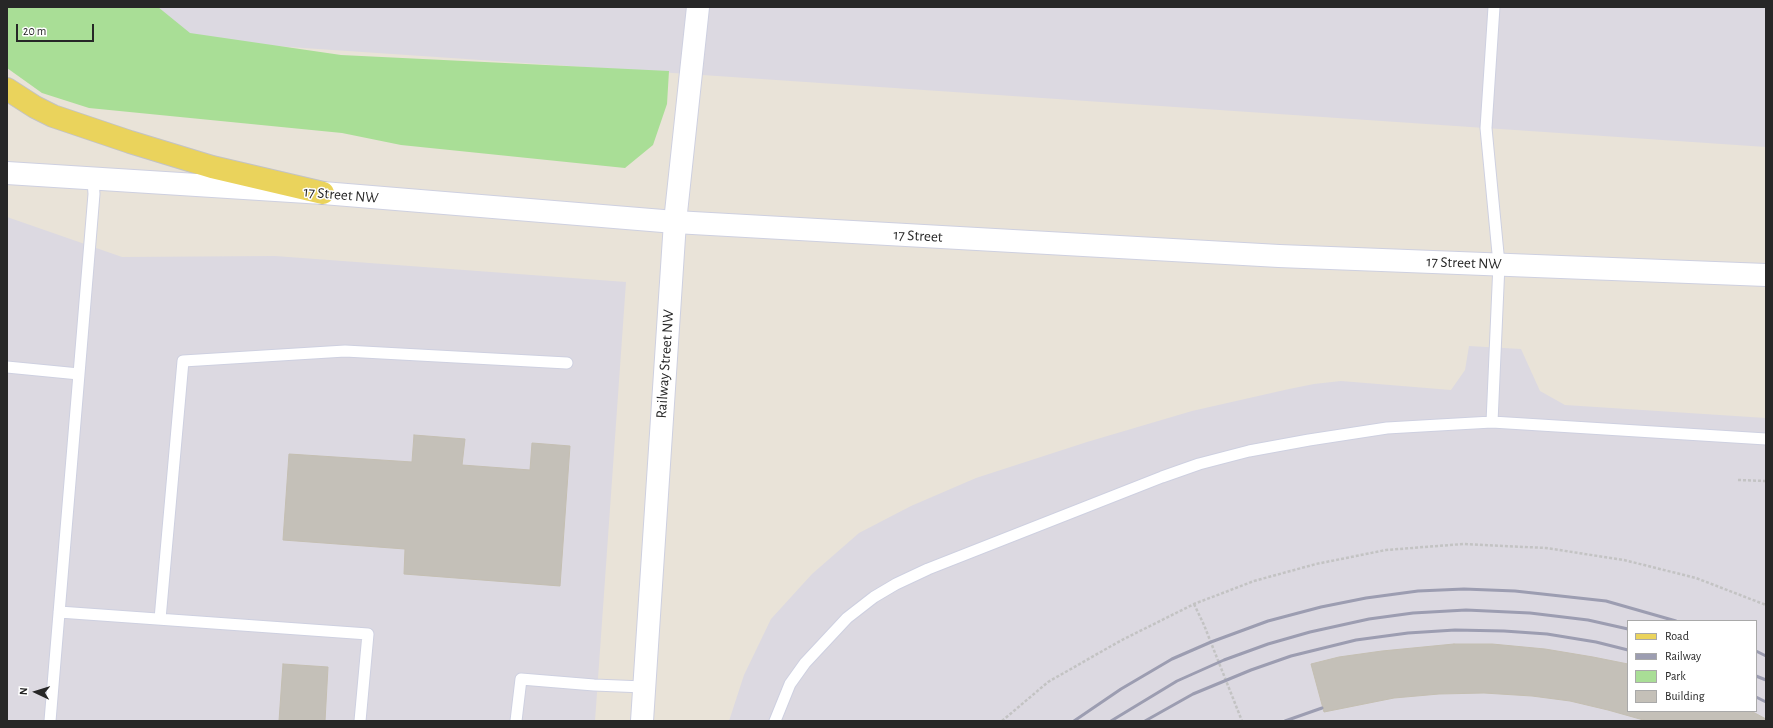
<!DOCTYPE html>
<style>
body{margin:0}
#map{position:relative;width:1773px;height:728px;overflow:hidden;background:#e9e3d8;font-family:"Alegreya Sans",sans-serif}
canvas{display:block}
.frame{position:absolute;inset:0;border:8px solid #272727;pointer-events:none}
.legend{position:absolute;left:1627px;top:620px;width:130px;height:92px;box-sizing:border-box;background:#fff;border:1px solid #a9a9a9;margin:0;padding:5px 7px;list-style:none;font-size:12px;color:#272727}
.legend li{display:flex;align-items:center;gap:8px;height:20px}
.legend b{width:20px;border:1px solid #a9a9a9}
.north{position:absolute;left:16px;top:672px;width:40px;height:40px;-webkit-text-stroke:3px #fff;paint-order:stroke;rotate:274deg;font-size:11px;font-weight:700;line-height:16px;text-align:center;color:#272727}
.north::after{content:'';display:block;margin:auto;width:14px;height:18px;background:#272727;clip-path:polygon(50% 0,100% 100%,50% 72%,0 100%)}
.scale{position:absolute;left:16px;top:24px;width:78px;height:18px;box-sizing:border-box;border:2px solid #272727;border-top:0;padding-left:5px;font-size:12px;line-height:14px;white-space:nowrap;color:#272727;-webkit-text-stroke:3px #fff;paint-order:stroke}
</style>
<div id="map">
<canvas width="1773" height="728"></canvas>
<div class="frame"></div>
<ul class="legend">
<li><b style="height:5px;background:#ead35c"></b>Road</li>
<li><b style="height:5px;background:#9c9db1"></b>Railway</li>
<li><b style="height:11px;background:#a9de96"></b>Park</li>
<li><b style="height:11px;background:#c4c0b8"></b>Building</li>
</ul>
<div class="north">N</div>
<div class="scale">20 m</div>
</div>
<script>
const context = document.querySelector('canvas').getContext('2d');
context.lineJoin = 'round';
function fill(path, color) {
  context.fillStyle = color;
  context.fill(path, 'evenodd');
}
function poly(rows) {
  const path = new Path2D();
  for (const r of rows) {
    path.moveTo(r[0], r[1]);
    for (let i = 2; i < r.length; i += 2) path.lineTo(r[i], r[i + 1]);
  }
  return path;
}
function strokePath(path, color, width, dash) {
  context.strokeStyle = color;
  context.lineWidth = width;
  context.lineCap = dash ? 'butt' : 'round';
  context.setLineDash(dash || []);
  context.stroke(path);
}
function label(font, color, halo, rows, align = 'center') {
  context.font = font + ' "Alegreya Sans",sans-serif';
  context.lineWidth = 3;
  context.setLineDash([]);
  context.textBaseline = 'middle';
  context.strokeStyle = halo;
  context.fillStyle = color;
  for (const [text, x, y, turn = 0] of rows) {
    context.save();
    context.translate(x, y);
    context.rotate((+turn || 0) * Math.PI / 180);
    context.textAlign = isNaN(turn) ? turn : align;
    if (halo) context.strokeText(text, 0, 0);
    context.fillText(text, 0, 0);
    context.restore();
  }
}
const industrial = poly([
 [105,7,1766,7,1766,147,141,37],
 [7,217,122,257,275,256,626,282,595,721,7,721],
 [1469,346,1521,349,1540,391,1565,405,1766,418,1766,721,729,721,744,675,771,619,812,574,859,533,911,506,976,478,1087,442,1192,411,1289,389,1314,384,1341,381,1451,390,1465,370],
 [1628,621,1756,621,1756,711,1628,711]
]);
const green = poly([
 [7,7,158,7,190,33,341,55,669,71,667,104,653,145,625,168,401,145,342,133,89,108,42,93,7,68]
]);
const building = poly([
 [414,435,465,439,462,465,530,470,532,443,570,446,560,586,404,574,405,549,283,540,289,454,412,462,414,435],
 [1454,644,1492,644,1545,649,1593,657,1628,664,1628,711,1751,711,1766,719,1766,721,1647,721,1608,710,1570,701,1532,696,1484,693,1439,694,1394,698,1324,712,1311,664,1339,657,1382,651,1454,644],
 [283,664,328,667,325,721,279,721,283,664]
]);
const path = poly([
 [1738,480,1766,481],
 [1194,604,1204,625,1242,721],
 [1002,721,1048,682,1120,641,1194,604,1254,581,1316,564,1386,550,1463,544,1546,548,1624,560,1696,578,1766,605]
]);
const service = poly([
 [7,367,79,374,94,194,93,180],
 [1492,422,1499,264,1486,128,1494,7],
 [59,612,368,634,360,721],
 [160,619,183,361,345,351,567,363],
 [50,721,79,374],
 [516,721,521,679,594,685,644,687],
 [775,721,790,684,805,663,847,618,874,597,896,584,928,569,1162,477,1199,464,1249,451,1309,440,1387,428,1439,425,1492,422,1766,439]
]);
const minor = poly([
 [642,721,675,222,698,7]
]);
const secondary = poly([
 [7,173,323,193,675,222,1279,256,1766,275]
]);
const primary = poly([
 [7,89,35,107,53,116,130,142,212,167,323,193]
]);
const rail = poly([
 [1756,651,1766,656],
 [1756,676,1766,680],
 [1756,697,1766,702],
 [1074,721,1121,689,1172,659,1211,642,1268,621,1321,607,1366,598,1418,591,1464,589,1515,591,1606,601,1676,621],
 [1111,721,1177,681,1224,660,1268,644,1310,632,1369,619,1413,613,1466,610,1530,613,1588,620,1628,629],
 [1145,721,1193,694,1251,670,1291,656,1356,640,1408,633,1455,630,1504,631,1547,634,1596,642,1628,650],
 [1285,721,1322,708]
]);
const streetNames = [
 ["17 Street NW",341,195,5],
 ["17 Street",918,236,3],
 ["17 Street NW",1464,263,2],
 ["Railway Street NW",665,364,-86]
];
fill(industrial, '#dcd9e1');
fill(green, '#a9de96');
fill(building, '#c4c0b8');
strokePath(building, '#c4bfb2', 1);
strokePath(service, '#ced0e0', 13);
strokePath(minor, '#ced0e0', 24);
strokePath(secondary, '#ced0e0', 24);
strokePath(primary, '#c3c3c3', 24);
strokePath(path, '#c3c3c3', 2.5, [3, 2]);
strokePath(service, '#fff', 11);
strokePath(minor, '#fff', 22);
strokePath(secondary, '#fff', 22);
strokePath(primary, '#ead35c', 22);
strokePath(rail, '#9c9db1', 3);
label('15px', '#272727', '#fff', streetNames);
</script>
